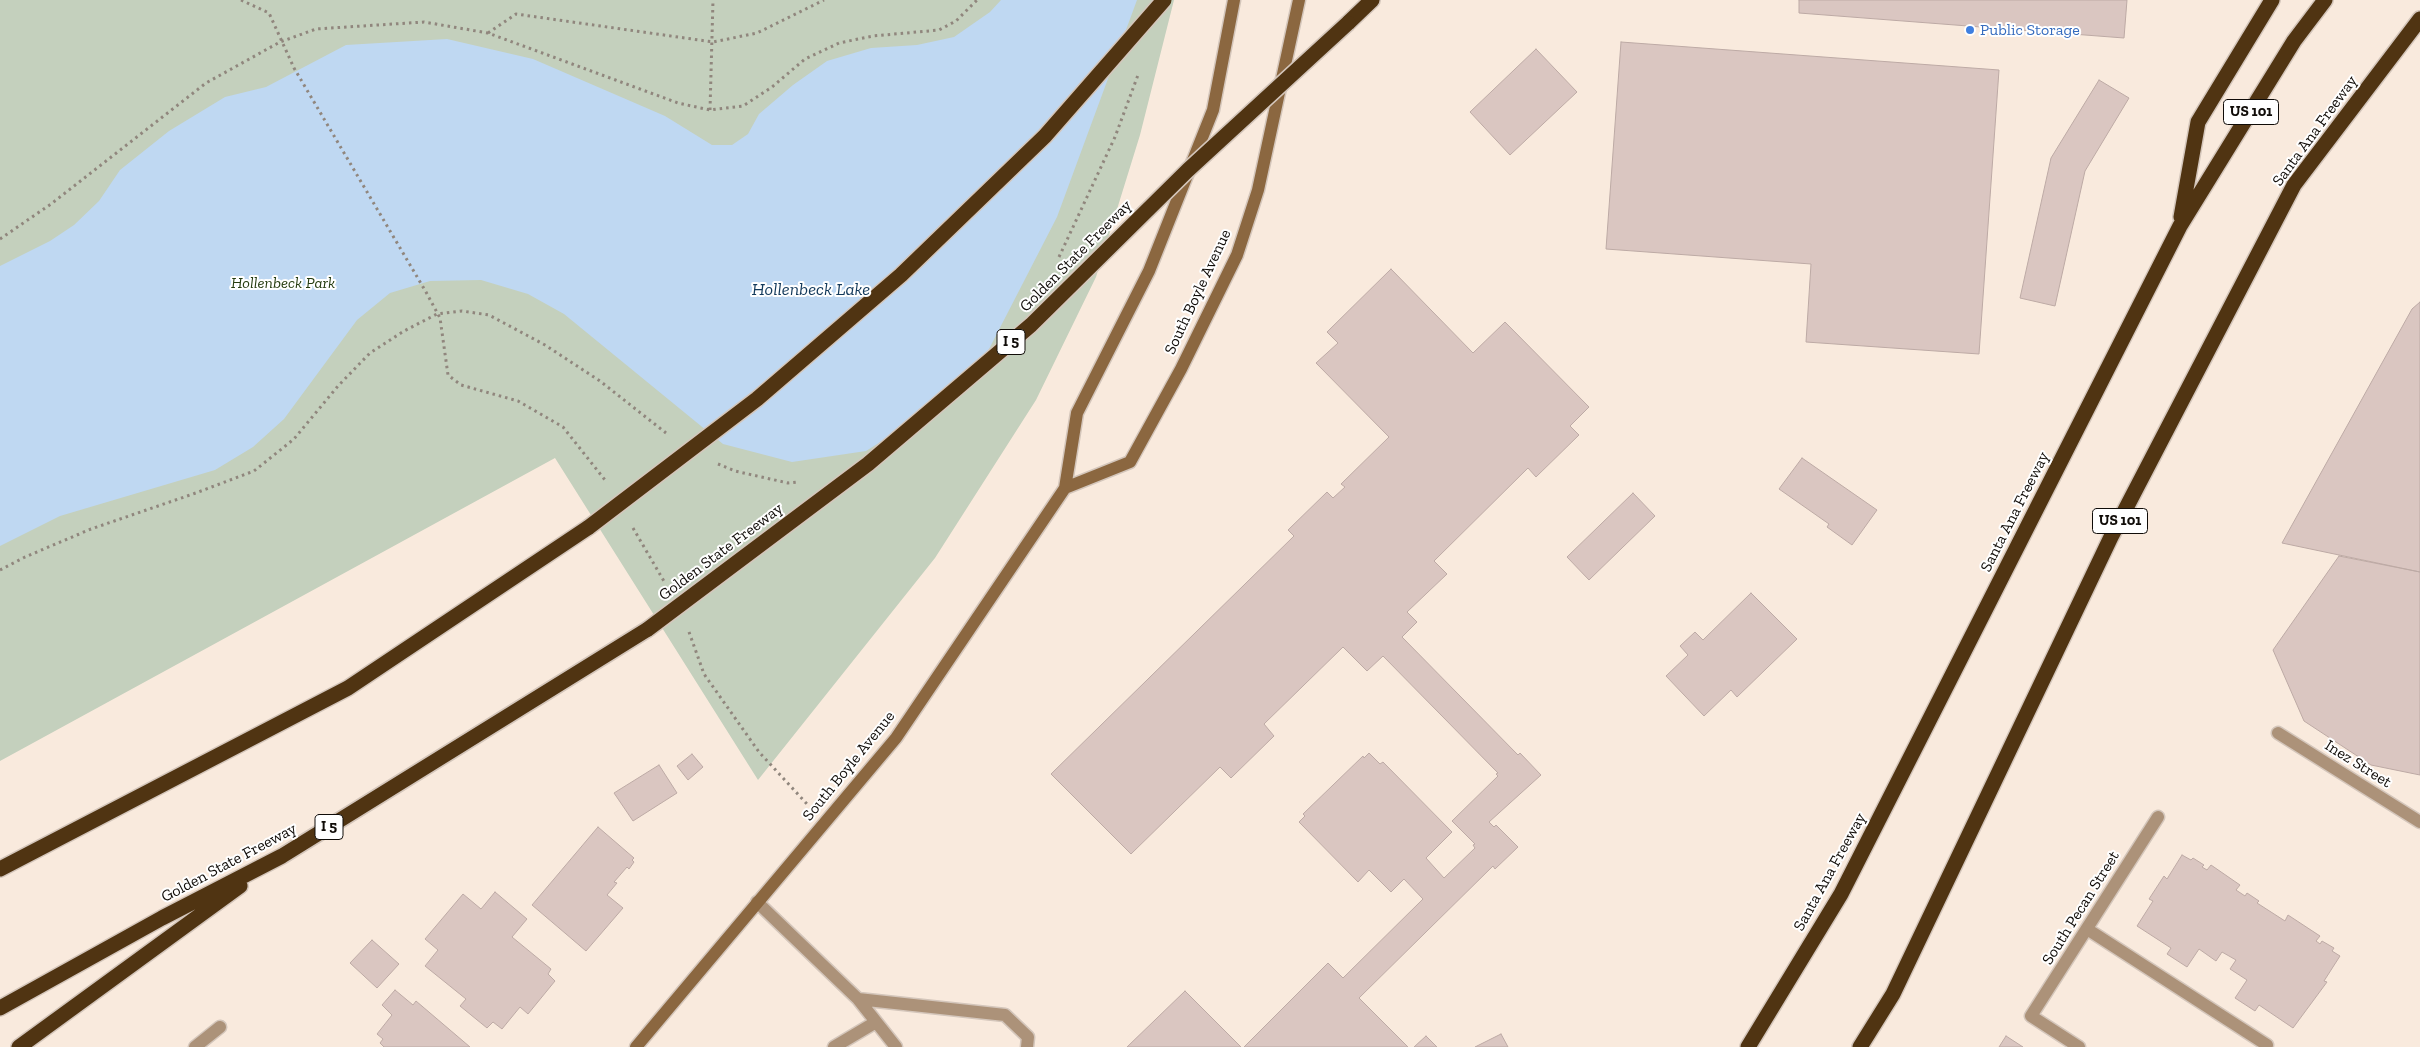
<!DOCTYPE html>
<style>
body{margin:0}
canvas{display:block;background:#f9eadd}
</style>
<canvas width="2420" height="1047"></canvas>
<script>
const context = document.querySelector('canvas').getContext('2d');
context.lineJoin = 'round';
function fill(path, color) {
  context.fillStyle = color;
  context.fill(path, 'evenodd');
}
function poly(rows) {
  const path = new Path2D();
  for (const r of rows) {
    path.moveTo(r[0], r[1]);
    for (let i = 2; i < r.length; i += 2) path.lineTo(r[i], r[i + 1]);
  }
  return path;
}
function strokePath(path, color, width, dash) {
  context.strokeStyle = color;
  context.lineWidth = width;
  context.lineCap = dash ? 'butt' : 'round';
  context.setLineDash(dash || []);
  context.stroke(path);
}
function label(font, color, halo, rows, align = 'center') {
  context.font = font + ' "Zilla Slab",serif';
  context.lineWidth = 4;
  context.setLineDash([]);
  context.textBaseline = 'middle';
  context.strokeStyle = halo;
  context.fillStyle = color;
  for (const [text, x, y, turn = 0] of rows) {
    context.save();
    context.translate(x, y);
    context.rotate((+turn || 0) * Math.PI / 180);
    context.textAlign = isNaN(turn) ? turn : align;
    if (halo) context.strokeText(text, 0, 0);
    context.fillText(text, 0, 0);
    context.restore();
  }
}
const green = poly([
 [0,0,1174,0,1140,135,1096,277,1036,400,935,558,758,780,555,458,0,761]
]);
const water = poly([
 [1001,0,1137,0,1057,217,988,351,917,419,866,451,792,462,723,444,564,314,528,294,481,280,430,281,390,293,357,320,284,419,253,447,215,470,60,516,0,546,0,266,50,241,74,225,99,201,120,170,169,131,225,97,266,87,346,45,447,39,533,59,665,116,712,145,732,145,748,134,759,114,793,85,827,61,871,48,917,45,954,37,990,12]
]);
const building = poly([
 [1799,0,2127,0,2124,38,1799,13,1799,0],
 [1621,42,1999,70,1979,354,1806,342,1811,264,1606,249,1621,42],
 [1536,49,1577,92,1510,155,1470,112,1536,49],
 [2099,80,2129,98,2085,171,2055,306,2020,298,2051,158,2099,80],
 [1391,269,1473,353,1505,322,1589,407,1570,426,1579,435,1536,477,1528,468,1434,561,1447,574,1407,612,1417,622,1402,637,1518,755,1520,753,1541,775,1489,822,1494,827,1496,825,1518,847,1495,869,1493,866,1359,998,1408,1047,1244,1047,1328,963,1343,978,1423,899,1404,879,1391,892,1369,870,1358,882,1299,822,1305,816,1303,814,1363,756,1364,758,1369,753,1380,764,1383,762,1452,832,1426,858,1444,878,1475,848,1473,845,1475,844,1452,821,1498,776,1496,774,1498,773,1383,656,1367,671,1343,647,1264,724,1274,736,1231,778,1220,767,1131,854,1051,774,1294,536,1288,530,1327,492,1333,498,1345,487,1341,484,1389,437,1316,363,1338,343,1327,332,1391,269],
 [2420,302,2420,572,2282,543,2412,309,2420,302],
 [1802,458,1877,510,1852,545,1827,527,1829,524,1779,489,1802,458],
 [1633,493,1655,516,1589,580,1567,557,1633,493],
 [2339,556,2420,572,2420,775,2371,765,2304,721,2273,650,2339,556],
 [1751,593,1797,639,1737,697,1731,690,1704,716,1666,676,1688,655,1680,646,1695,632,1703,640,1751,593],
 [692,754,703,767,688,780,677,766,692,754],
 [659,765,677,793,633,821,614,793,659,765],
 [598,827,634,858,632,860,634,862,629,869,627,867,614,882,617,883,607,895,623,908,586,951,532,905,598,827],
 [2182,855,2191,860,2193,858,2204,865,2202,867,2207,870,2211,865,2240,885,2236,890,2245,896,2247,893,2259,901,2257,903,2285,921,2288,915,2320,936,2316,941,2320,944,2322,941,2334,948,2332,951,2340,956,2324,981,2327,982,2293,1028,2259,1005,2255,1011,2235,998,2247,980,2230,969,2236,960,2222,952,2216,961,2199,949,2187,967,2167,954,2171,948,2137,926,2153,901,2149,899,2164,876,2167,879,2182,855],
 [495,892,527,919,512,937,551,969,548,974,555,981,528,1014,520,1007,502,1029,493,1022,487,1028,460,1006,466,999,425,966,438,950,425,939,463,894,481,909,495,892],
 [372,940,399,964,377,988,350,963,372,940],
 [395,990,413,1005,416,1001,470,1047,384,1047,380,1043,383,1039,377,1034,392,1015,382,1005,395,990],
 [1185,991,1241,1047,1127,1047,1185,991],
 [1501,1034,1508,1047,1475,1047,1501,1034],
 [1426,1036,1437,1047,1414,1047,1426,1036],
 [2006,1036,2023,1047,1999,1047,2006,1036]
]);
const path = poly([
 [241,0,269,13,294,68,426,292,440,318,448,375,461,385,518,401,563,427,605,480],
 [488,33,516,14,713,42,757,33,824,0],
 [710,110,713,0],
 [0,239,51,204,206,83,280,42,316,29,424,22,488,33,678,103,710,110,743,106,772,87,805,59,839,43,873,36,939,30,956,21,977,0],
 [1059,257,1115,137,1138,75],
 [718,464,735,471,788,483,797,482],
 [633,528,665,583],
 [0,570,25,557,91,529,193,494,254,471,294,439,338,386,370,353,404,331,437,314,462,311,489,315,545,345,600,381,666,433],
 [689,632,704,674,759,752,807,804]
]);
const service = poly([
 [757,902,858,999,896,1047],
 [2087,929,2267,1045,2266,1047],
 [858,999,1005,1015,1028,1037,1027,1047],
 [195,1047,220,1027],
 [834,1047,876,1022]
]);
const minor = poly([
 [2278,733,2420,822],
 [2079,1047,2031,1016,2158,817]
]);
const secondary = poly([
 [1065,488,1130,462,1181,369,1237,255,1258,190,1299,0],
 [636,1047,896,738,1065,488,1077,413,1149,271,1213,110,1234,0]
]);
const motorway = poly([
 [1348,23,1372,0],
 [2181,217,2198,122,2272,0],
 [0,869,348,688,589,527],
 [0,1008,162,918,282,856,648,629],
 [19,1047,240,886],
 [1748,1047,1841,894,2180,226,2294,41,2325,0],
 [1860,1047,1893,994,2111,537,2294,185,2420,19]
]);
const motorwayBridge = poly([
 [589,527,757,399,901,275,1045,136,1164,0],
 [648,629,868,464,1031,325,1188,170,1348,23]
]);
const markers = [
 [1970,30,5,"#3f7fe0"]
];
const shields = [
 [2251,112,55],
 [1011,342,28],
 [2120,521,55],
 [329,827,28]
];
const shieldNames = [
 ["US 101",2251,112],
 ["I 5",1011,342],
 ["US 101",2120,521],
 ["I 5",329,827]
];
const shopNames = [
 ["Public Storage",1980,30]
];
const streetNames = [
 ["Santa Ana Freeway",2315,131,-54],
 ["Golden State Freeway",1076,256,-45],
 ["South Boyle Avenue",1198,292,-65],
 ["Santa Ana Freeway",2015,512,-63],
 ["Golden State Freeway",721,552,-37],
 ["Inez Street",2358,764,32],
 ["South Boyle Avenue",849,766,-51],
 ["Golden State Freeway",229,863,-28],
 ["Santa Ana Freeway",1830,872,-61],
 ["South Pecan Street",2081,908,-58]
];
const parkNames = [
 ["Hollenbeck Park",283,283]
];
const waterNames = [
 ["Hollenbeck Lake",811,290]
];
fill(green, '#c4d0bd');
fill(water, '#bfd8f2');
fill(building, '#dac6c1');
strokePath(building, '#bdaaa5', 1);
strokePath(service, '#d4c6bb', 15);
strokePath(minor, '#d4c6bb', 15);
strokePath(secondary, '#d4c6bb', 15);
strokePath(motorway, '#d4c6bb', 18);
strokePath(path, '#90867d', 3, [2.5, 4]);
strokePath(service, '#ac9279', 12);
strokePath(minor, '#ac9279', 12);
strokePath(secondary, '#8b6740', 12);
strokePath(motorway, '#503412', 15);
strokePath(motorwayBridge, '#d4c6bb', 18, []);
strokePath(motorwayBridge, '#503412', 15);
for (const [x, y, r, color] of markers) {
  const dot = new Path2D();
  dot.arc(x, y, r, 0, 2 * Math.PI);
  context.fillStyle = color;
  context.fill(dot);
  strokePath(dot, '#fff', 2);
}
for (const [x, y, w] of shields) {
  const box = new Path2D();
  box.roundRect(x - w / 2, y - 12.5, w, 25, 4);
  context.fillStyle = '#fff';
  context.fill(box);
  strokePath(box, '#100c08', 1);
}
label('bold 15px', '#100c08', null, shieldNames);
label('16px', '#366cbe', '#fff', shopNames, 'left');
label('16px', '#100c08', '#fff', streetNames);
label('italic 16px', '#253c10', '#fff', parkNames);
label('italic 18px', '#12395b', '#fff', waterNames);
</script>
